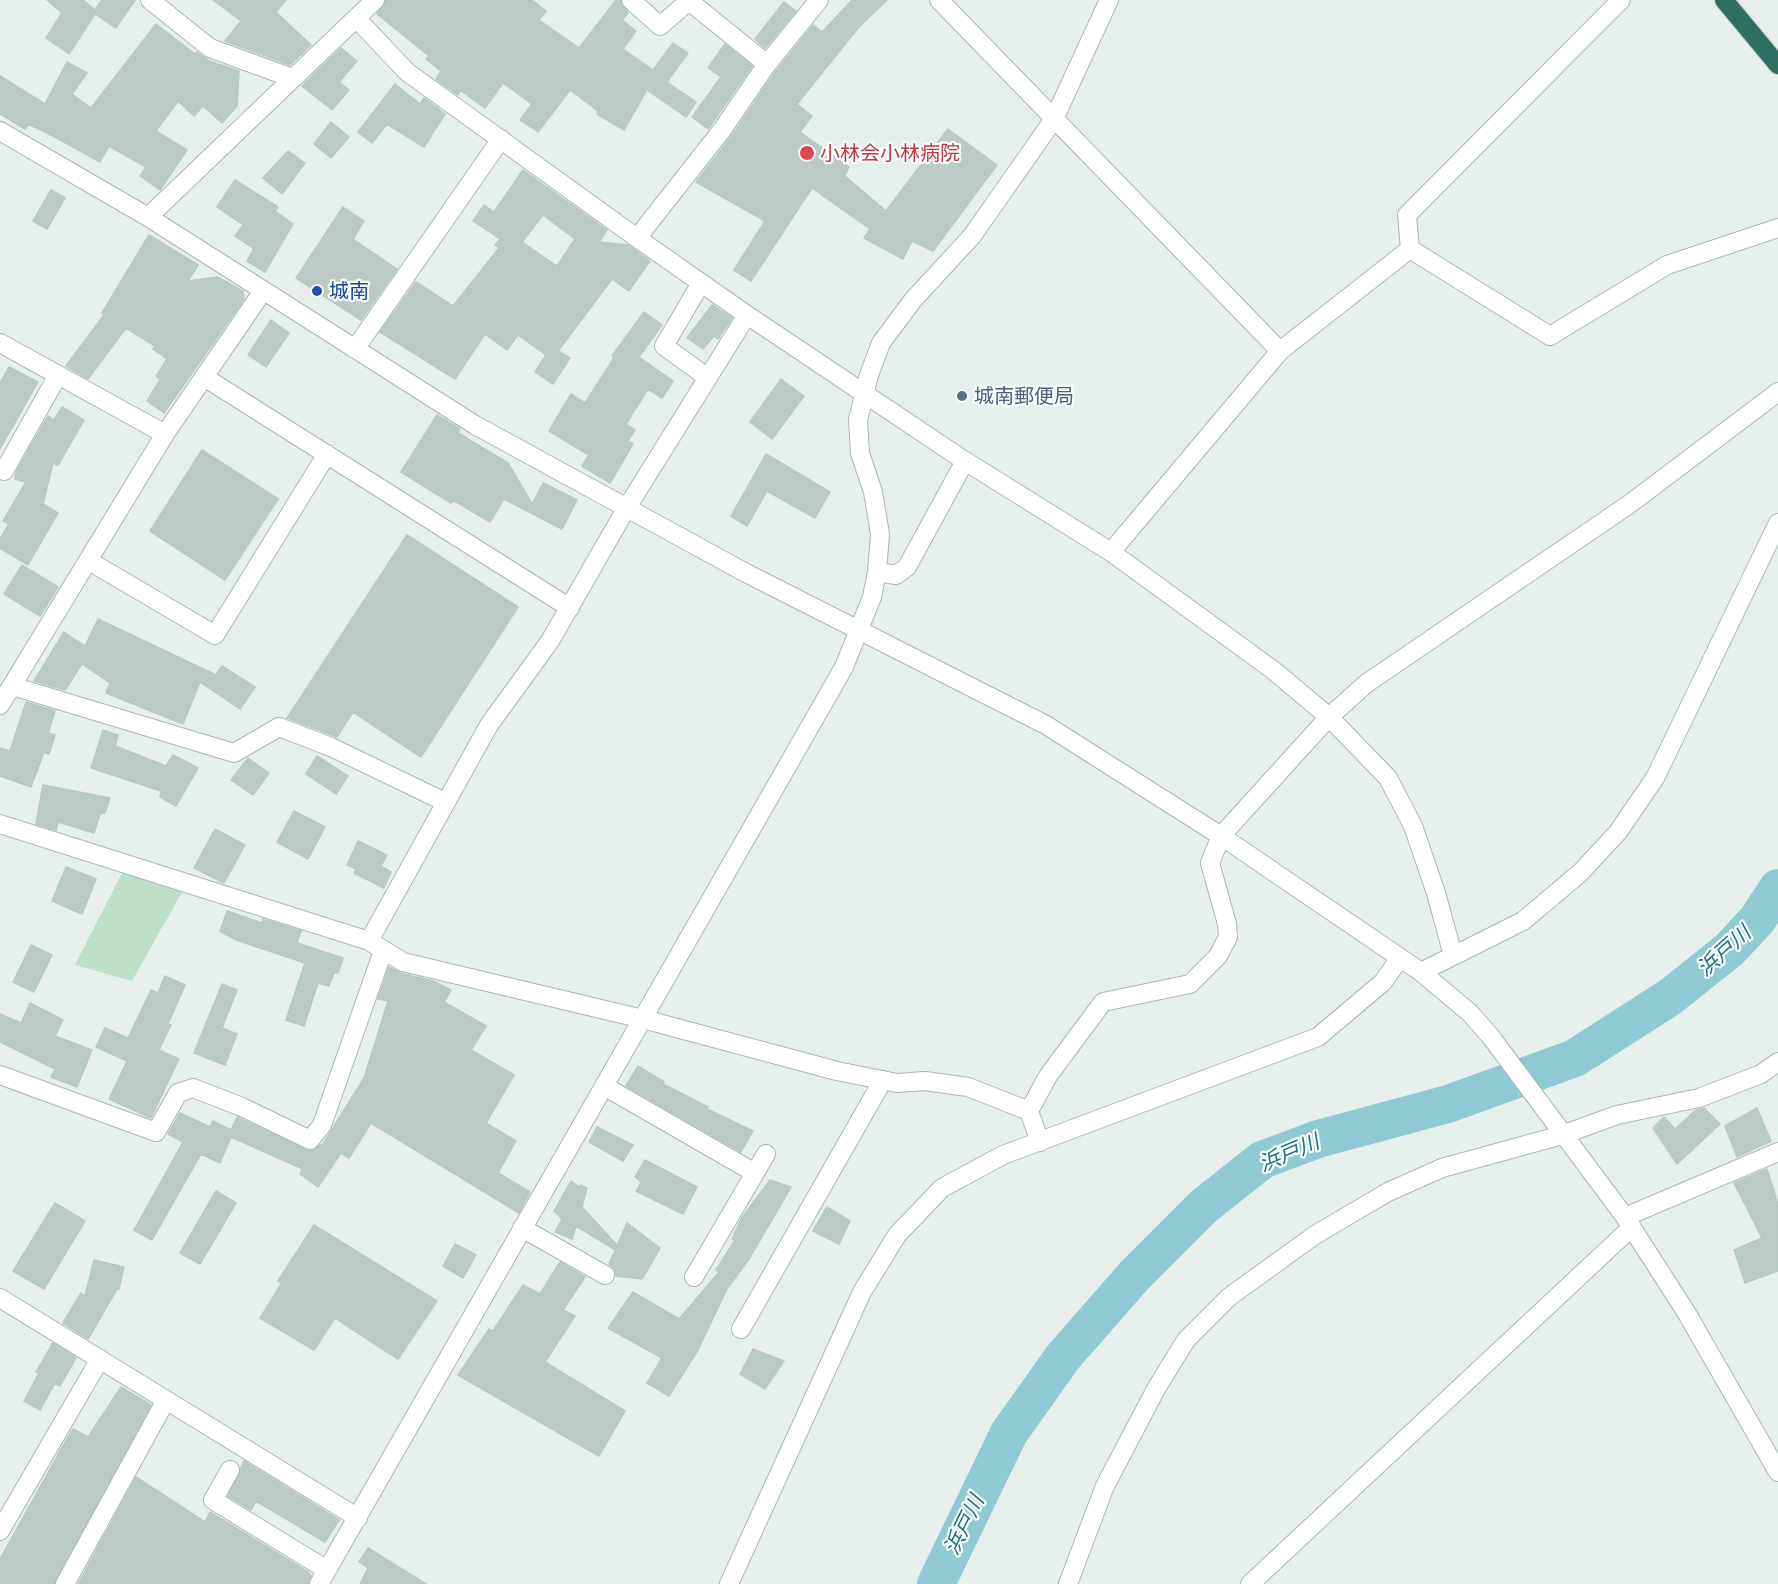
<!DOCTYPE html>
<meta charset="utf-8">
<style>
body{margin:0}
canvas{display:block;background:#e6efeb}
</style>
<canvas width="1778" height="1584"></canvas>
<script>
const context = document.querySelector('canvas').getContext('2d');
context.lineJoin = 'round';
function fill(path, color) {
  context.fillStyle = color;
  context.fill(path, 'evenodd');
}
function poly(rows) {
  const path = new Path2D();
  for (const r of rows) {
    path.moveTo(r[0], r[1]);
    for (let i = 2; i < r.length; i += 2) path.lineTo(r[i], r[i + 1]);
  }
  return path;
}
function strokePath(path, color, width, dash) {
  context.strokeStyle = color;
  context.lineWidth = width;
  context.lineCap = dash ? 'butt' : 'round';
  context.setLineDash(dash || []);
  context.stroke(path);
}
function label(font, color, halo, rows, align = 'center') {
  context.font = font + ' "Exo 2","Noto Sans JP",sans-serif';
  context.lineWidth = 4.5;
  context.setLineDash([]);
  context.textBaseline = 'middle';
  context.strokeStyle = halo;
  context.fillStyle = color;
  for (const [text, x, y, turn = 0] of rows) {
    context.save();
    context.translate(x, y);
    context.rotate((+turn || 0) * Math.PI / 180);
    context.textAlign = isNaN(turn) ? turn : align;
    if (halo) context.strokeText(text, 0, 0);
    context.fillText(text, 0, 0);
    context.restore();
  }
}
const green = poly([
 [126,865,186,885,132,981,75,965]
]);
const river = poly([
 [936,1584,1009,1433,1063,1357,1134,1276,1204,1206,1262,1160,1318,1139,1448,1104,1575,1058,1670,997,1729,950,1757,920,1778,888]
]);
const building = poly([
 [47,0,83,0,95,10,102,0,135,0,116,28,95,14,69,54,46,38,62,13,47,0],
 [213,0,286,0,276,12,311,45,290,65,225,41,241,21,213,0],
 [386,0,532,0,546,11,539,20,579,48,616,0,620,0,628,13,622,20,636,31,623,49,653,70,673,43,688,53,667,82,696,102,686,117,647,90,624,130,597,114,598,111,570,90,538,132,520,120,532,104,503,83,485,108,460,90,458,95,436,79,441,71,426,59,429,56,377,14,386,0],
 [852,0,887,0,859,27,797,104,812,116,800,132,849,167,845,176,886,211,948,129,997,165,933,251,912,241,903,259,864,238,870,229,812,188,751,281,734,270,765,221,696,182,731,137,776,71,813,25,822,32,852,0],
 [784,2,796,11,765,48,755,39,784,2],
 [156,24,195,54,197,52,209,61,239,71,237,106,222,123,203,106,194,116,178,101,156,131,187,150,160,190,140,176,146,167,109,146,100,162,55,137,28,124,25,129,0,114,0,76,45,104,67,62,87,73,72,94,91,108,156,24],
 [725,44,752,66,708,129,692,117,721,77,708,68,725,44],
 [341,48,357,61,339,82,349,90,332,110,302,86,341,48],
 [395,84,420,104,424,98,445,114,424,147,387,124,372,143,358,132,395,84],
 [331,122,349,137,331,158,314,144,331,122],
 [288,151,305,163,282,194,263,178,288,151],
 [523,170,607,230,599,242,628,245,650,261,629,291,612,279,558,351,570,358,553,384,535,372,546,355,518,335,507,350,485,334,455,379,380,332,416,282,453,306,499,248,495,245,500,239,473,221,484,205,494,212,523,170],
 [543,215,575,239,557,266,522,242,543,215],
 [235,180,278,207,275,211,293,224,265,272,247,261,254,249,235,236,243,225,217,207,235,180],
 [51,190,65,198,47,229,33,221,51,190],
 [343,207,364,221,353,239,397,269,361,320,296,278,343,207],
 [149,235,198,265,188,281,217,277,243,291,244,299,164,413,147,401,160,380,156,376,167,359,153,349,155,346,126,328,88,379,66,366,104,315,102,313,149,235],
 [712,305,732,318,718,339,714,336,703,349,687,338,712,305],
 [644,312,662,325,639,357,673,381,662,398,648,389,626,424,635,430,628,441,633,444,610,483,582,466,589,455,549,431,571,394,585,403,614,358,612,356,644,312],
 [271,320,289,333,266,367,248,355,271,320],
 [9,367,38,382,0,449,0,383,9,367],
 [781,379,804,396,772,439,750,422,781,379],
 [62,407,84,420,58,465,53,463,43,504,58,513,28,565,0,548,0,539,9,524,3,521,26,482,15,479,16,472,48,416,54,420,62,407],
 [437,415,460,429,458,433,508,463,532,504,543,483,577,500,562,529,504,499,490,522,453,500,451,503,401,472,437,415],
 [202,450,278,499,225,580,150,531,202,450],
 [766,454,830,492,815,518,767,491,747,526,731,516,766,454],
 [407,535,518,607,421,757,353,712,337,737,287,718,407,535],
 [22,565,58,587,40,616,4,594,22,565],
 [98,619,216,675,222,666,255,687,240,709,200,682,183,724,106,693,110,683,82,664,65,690,34,681,64,632,85,646,98,619],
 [26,702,55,711,48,733,55,735,49,754,44,752,31,787,0,776,0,748,10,751,26,702],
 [103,730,118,735,115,746,166,766,173,755,198,768,176,806,160,797,161,791,91,768,103,730],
 [317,756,348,776,336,794,306,774,317,756],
 [248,758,269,773,253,795,231,780,248,758],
 [43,785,110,798,105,813,100,814,94,833,58,822,56,830,36,824,43,785],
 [294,811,325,827,308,859,277,842,294,811],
 [215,829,245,845,224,883,194,868,215,829],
 [358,841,387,855,381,866,391,872,384,888,354,873,356,869,347,865,358,841],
 [66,867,96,879,82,914,52,901,66,867],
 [227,911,262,923,263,919,301,931,297,943,343,958,338,973,334,973,329,986,318,983,304,1026,286,1020,305,963,236,940,220,931,227,911],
 [31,945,52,955,34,992,13,982,31,945],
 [389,967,400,973,433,981,451,990,444,1002,486,1026,471,1050,514,1075,486,1123,516,1141,498,1173,530,1192,519,1213,371,1123,349,1158,341,1153,318,1187,300,1174,303,1169,231,1137,220,1163,201,1154,152,1240,134,1230,183,1142,168,1134,180,1113,210,1127,213,1121,231,1130,237,1117,309,1151,323,1144,364,1078,388,1001,378,999,389,967],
 [165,976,185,985,168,1024,171,1025,159,1050,179,1059,151,1118,109,1099,127,1061,96,1047,105,1028,128,1038,151,990,158,993,165,976],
 [222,984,237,990,222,1028,237,1034,225,1065,194,1053,222,984],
 [30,1003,63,1020,55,1036,92,1050,77,1087,51,1077,55,1069,0,1042,0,1014,21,1023,30,1003],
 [638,1066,664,1082,663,1084,708,1107,707,1109,753,1131,741,1152,626,1086,638,1066],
 [1704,1108,1720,1124,1677,1164,1653,1128,1664,1117,1675,1129,1696,1110,1704,1108],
 [1757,1108,1771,1141,1737,1157,1725,1126,1757,1108],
 [597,1127,633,1145,623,1161,589,1142,597,1127],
 [645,1160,697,1187,683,1214,636,1191,641,1182,635,1177,645,1160],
 [1767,1169,1778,1204,1778,1271,1745,1283,1734,1250,1762,1238,1734,1183,1767,1169],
 [770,1180,791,1187,749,1259,727,1289,698,1350,669,1396,647,1383,662,1358,608,1328,633,1292,679,1319,719,1272,716,1270,735,1240,732,1239,741,1219,770,1180],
 [571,1181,579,1187,580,1185,587,1188,582,1207,617,1245,614,1249,576,1226,572,1239,555,1232,562,1219,554,1211,571,1181],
 [216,1191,236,1203,200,1264,180,1253,216,1191],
 [55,1203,85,1221,44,1289,13,1271,55,1203],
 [827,1207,850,1221,839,1244,813,1231,827,1207],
 [627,1223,660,1248,642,1279,616,1276,615,1270,609,1264,627,1223],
 [314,1225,437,1301,398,1359,335,1318,314,1350,260,1318,282,1283,278,1281,314,1225],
 [455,1244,476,1255,463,1278,443,1266,455,1244],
 [94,1260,124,1267,119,1289,117,1289,88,1339,63,1323,81,1293,85,1296,94,1260],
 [560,1262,585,1277,563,1310,575,1316,545,1362,625,1411,599,1456,458,1375,489,1329,493,1331,523,1285,540,1294,560,1262],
 [53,1343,76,1358,60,1386,55,1383,40,1410,24,1401,39,1373,36,1372,53,1343],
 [753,1349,784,1361,765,1389,740,1374,753,1349],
 [121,1387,151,1405,54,1584,0,1584,0,1559,60,1451,73,1429,88,1437,121,1387],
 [244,1461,339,1520,325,1542,256,1501,251,1510,228,1496,244,1461],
 [136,1477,205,1522,210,1512,308,1572,311,1576,308,1584,78,1584,136,1477],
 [368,1548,426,1584,360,1584,368,1568,359,1562,368,1548]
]);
const minor = poly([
 [150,0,210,48,292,78],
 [631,0,660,26,689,1,767,64],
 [939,0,1280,351],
 [357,19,407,72,637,238,747,315,965,461,1111,552,1273,670,1329,717,1388,778,1413,826,1436,893,1453,955],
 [0,131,148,217,475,425,746,573,1046,725,1221,836,1421,972,1470,1013,1491,1037,1625,1217,1686,1312,1778,1472],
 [148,217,375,0],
 [637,238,722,130,767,64,819,0],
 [1410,249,1550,336,1667,265,1778,228],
 [1410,249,1407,215,1621,0],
 [701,283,664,346,708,378],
 [0,343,165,434],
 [355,349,501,139],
 [204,377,570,608],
 [0,468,4,471,58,375],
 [1111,552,1280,351,1410,249],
 [89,561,215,635,327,454],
 [877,572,896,575,907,567,965,461],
 [12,686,234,753,279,727,331,747,445,802],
 [0,705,165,434,263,291],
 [0,824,369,941,403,962,643,1019,837,1071,897,1083,925,1081,968,1087,1029,1111,1040,1142],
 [369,941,489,725,550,641,626,509,747,315],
 [1421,972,1523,921,1580,873,1618,832,1655,778,1778,523],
 [0,1075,156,1132,178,1093,193,1088,242,1107,310,1140,322,1125,383,951],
 [604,1086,755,1173,694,1277],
 [1029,1111,1048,1076,1103,1002,1190,984,1218,956,1228,937,1227,924,1210,863,1221,836,1329,717,1367,683,1631,503,1778,392],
 [755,1173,766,1154],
 [1625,1217,1778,1152],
 [522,1228,605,1275],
 [0,1298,358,1518],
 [741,1329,883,1080],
 [230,1470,213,1500,327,1570],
 [0,1531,100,1359],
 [65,1584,166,1400],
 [319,1584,844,667,872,597,877,572,880,534,873,492,860,453,858,420,869,375,881,343,913,300,972,236,1054,119,1109,0],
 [729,1584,862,1292,897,1235,942,1188,1003,1155,1318,1037,1383,982,1400,958],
 [1068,1584,1105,1486,1156,1389,1186,1340,1229,1297,1315,1235,1388,1192,1442,1168,1562,1135,1617,1115,1699,1098,1761,1074,1778,1062],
 [1250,1584,1632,1227]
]);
const highway = poly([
 [1724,0,1778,65]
]);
const markers = [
 [807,153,8,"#e0444e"],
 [317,291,6,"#1a4fb4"],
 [962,396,6,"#5c6f8a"]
];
const healthNames = [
 ["小林会小林病院",820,153]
];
const transitNames = [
 ["城南",329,291]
];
const serviceNames = [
 ["城南郵便局",974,396]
];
const waterNames = [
 ["浜戸川",1724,951,-42],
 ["浜戸川",1289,1153,-23],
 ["浜戸川",964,1525,-64]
];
fill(green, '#bfe0c8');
strokePath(river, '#8ec9d4', 38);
fill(building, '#bbcac4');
strokePath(building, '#b8c9c2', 1.5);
strokePath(minor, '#a8b8b2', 20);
strokePath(highway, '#c2cac8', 20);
strokePath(minor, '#fff', 18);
strokePath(highway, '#2f6f62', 18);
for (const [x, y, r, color] of markers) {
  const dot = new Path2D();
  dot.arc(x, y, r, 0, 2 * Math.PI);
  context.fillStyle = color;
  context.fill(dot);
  strokePath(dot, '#f7fbf9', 2);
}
label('20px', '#be3a42', '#f7fbf9', healthNames, 'left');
label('20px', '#164399', '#f7fbf9', transitNames, 'left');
label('20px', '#4e5e75', '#f7fbf9', serviceNames, 'left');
label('italic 21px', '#1c6f80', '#f7fbf9', waterNames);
</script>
